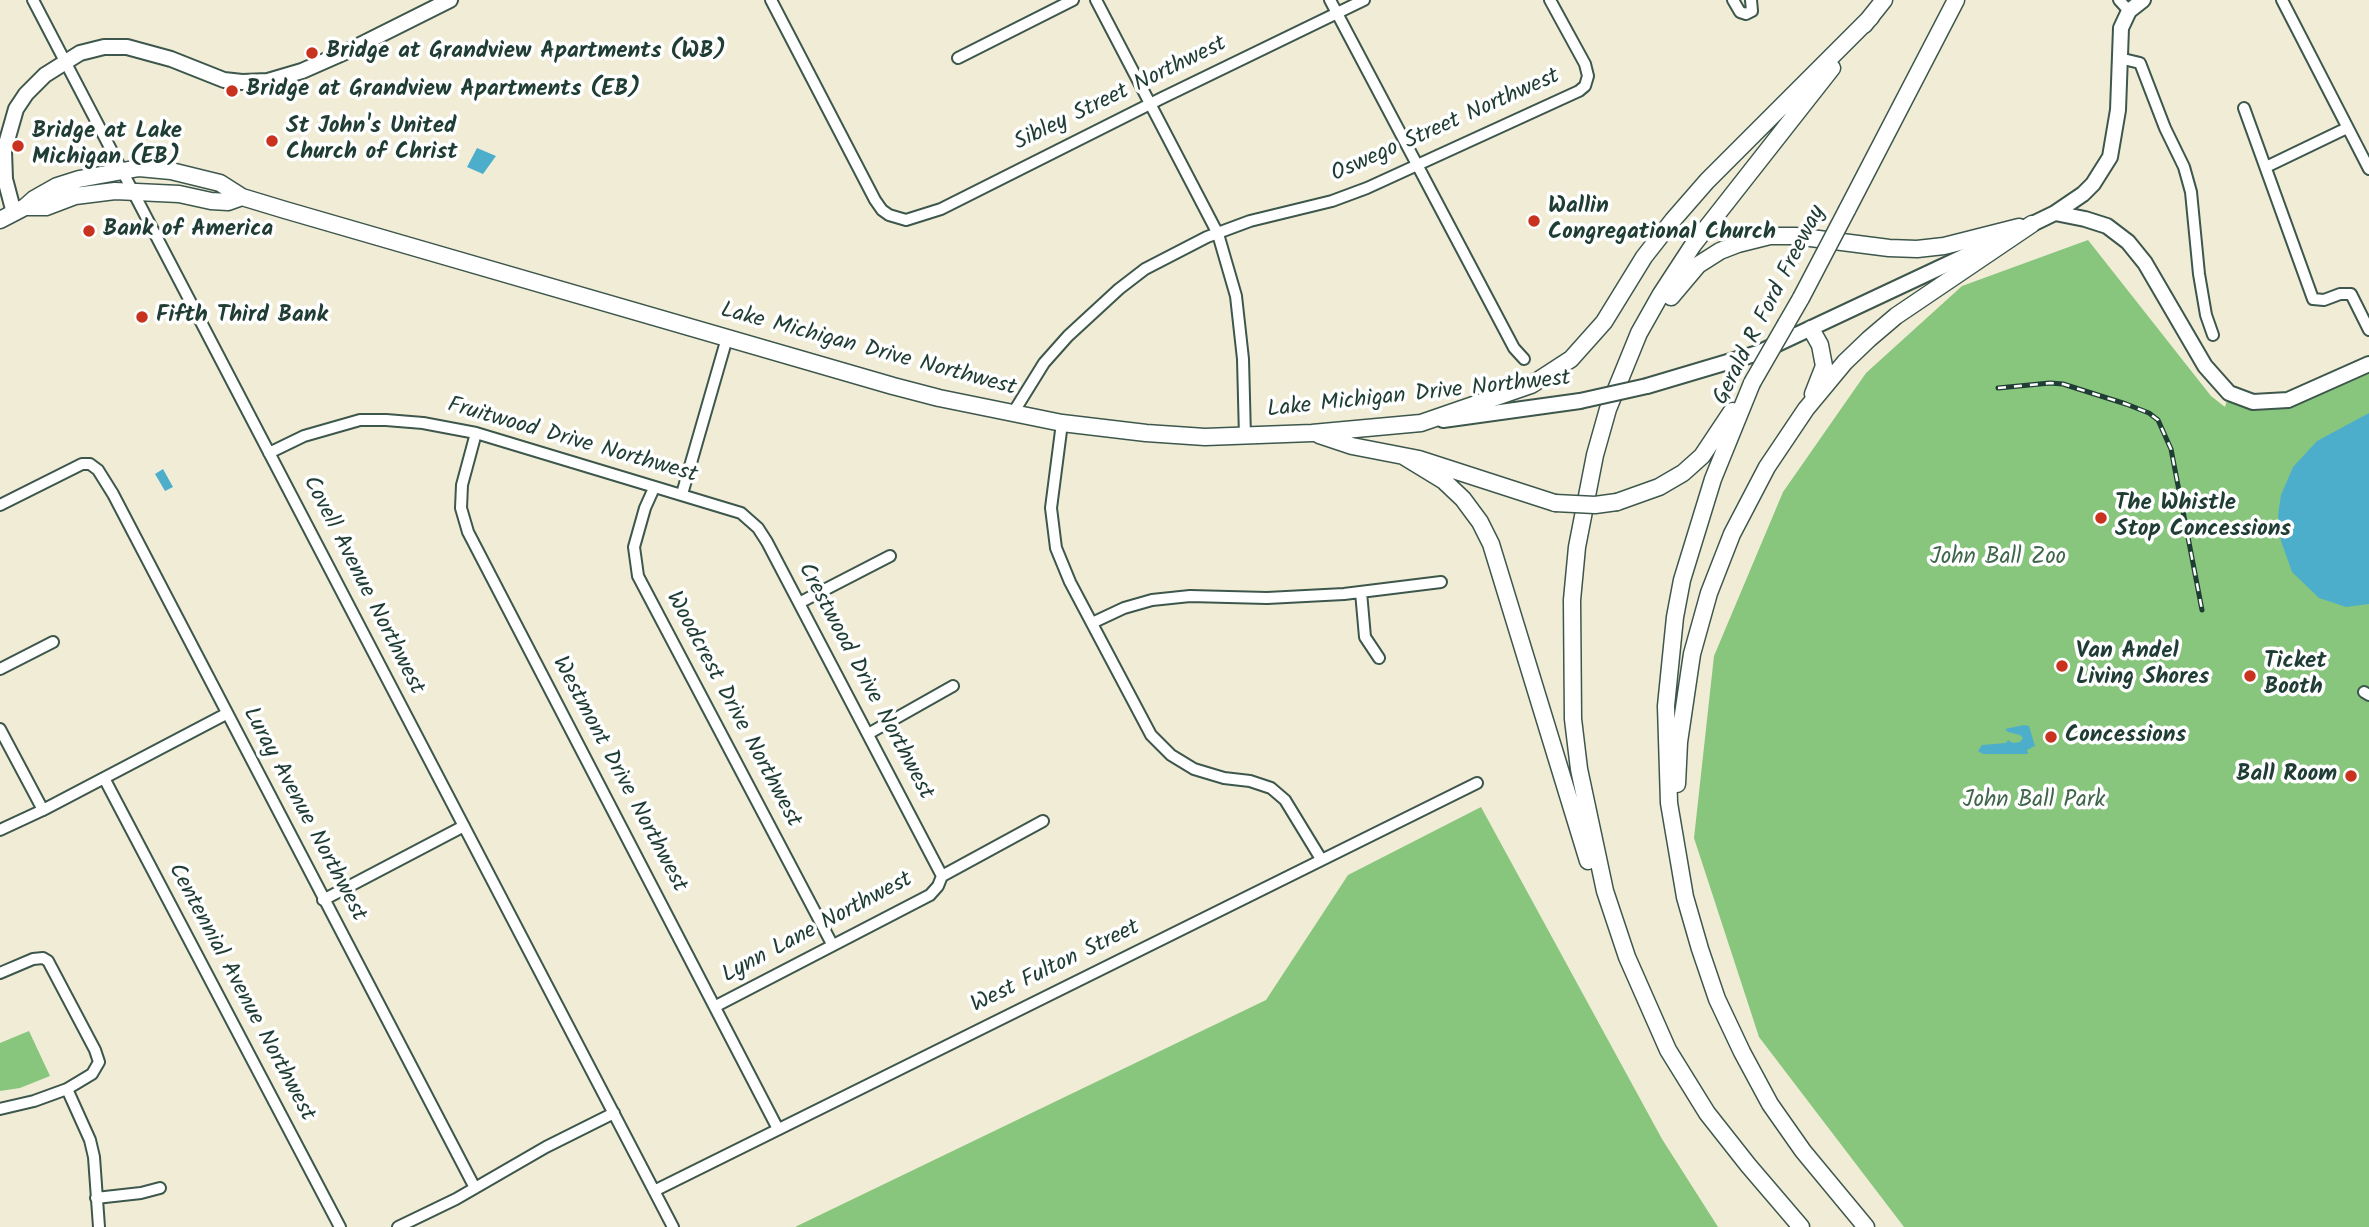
<!DOCTYPE html>
<style>
body{margin:0}
canvas{display:block;background:#f0ecd6}
</style>
<canvas width="2369" height="1227"></canvas>
<script>
const context = document.querySelector('canvas').getContext('2d');
context.lineJoin = 'round';
function fill(path, color) {
  context.fillStyle = color;
  context.fill(path, 'evenodd');
}
function poly(rows) {
  const path = new Path2D();
  for (const r of rows) {
    path.moveTo(r[0], r[1]);
    for (let i = 2; i < r.length; i += 2) path.lineTo(r[i], r[i + 1]);
  }
  return path;
}
function strokePath(path, color, width, dash) {
  context.strokeStyle = color;
  context.lineWidth = width;
  context.lineCap = dash ? 'butt' : 'round';
  context.setLineDash(dash || []);
  context.stroke(path);
}
function label(font, color, halo, rows, align = 'center') {
  context.font = font + ' Kalam,sans-serif';
  context.lineWidth = 7;
  context.setLineDash([]);
  context.textBaseline = 'middle';
  context.strokeStyle = halo;
  context.fillStyle = color;
  for (const [text, x, y, turn = 0] of rows) {
    context.save();
    context.translate(x, y);
    context.rotate((+turn || 0) * Math.PI / 180);
    context.textAlign = isNaN(turn) ? turn : align;
    if (halo) context.strokeText(text, 0, 0);
    context.fillText(text, 0, 0);
    context.restore();
  }
}
const green = poly([
 [2088,240,2211,396,2225,407,2229,393,2276,402,2369,364,2369,1227,1904,1227,1759,1037,1694,838,1714,656,1783,492,1866,373,1962,286],
 [1481,807,1662,1139,1718,1227,795,1227,1266,1000,1348,875],
 [29,1031,50,1076,20,1088,0,1091,0,1043]
]);
const water = poly([
 [477,148,496,156,483,174,467,167],
 [2369,413,2369,604,2346,607,2319,598,2292,572,2281,541,2278,515,2281,495,2293,467,2317,441],
 [163,469,173,487,165,491,155,474],
 [2024,725,2029,726,2035,746,2027,750,2028,754,1983,754,1978,751,1982,745,2006,743,2008,740,2013,743,2020,742,2023,738,2020,735,2008,732,2005,729]
]);
const minor = poly([
 [33,0,673,1227],
 [771,0,875,200,882,210,889,215,906,220,941,209,1162,98,1364,0],
 [1096,0,1218,234,1236,296,1243,359,1245,437],
 [1330,0,1514,348,1524,359],
 [1733,0,1740,12,1746,14,1752,11,1751,0],
 [2119,0,2129,11],
 [2282,0,2369,169],
 [958,58,1073,0],
 [2119,58,2140,63,2165,128,2184,167,2191,192,2199,274,2206,315,2213,335],
 [2244,108,2313,299,2324,300,2340,294,2351,294,2369,330],
 [2266,167,2347,128],
 [1013,413,1044,363,1068,336,1119,289,1145,269,1207,237,1250,221,1332,201,1367,188,1579,91,1585,86,1588,76,1585,64,1550,0],
 [1062,423,1051,508,1056,548,1070,582,1151,735,1171,755,1194,769,1224,778,1250,781,1271,788,1285,800,1321,859],
 [476,433,462,485,461,508,468,532,778,1129],
 [269,453,304,436,360,420,386,420,423,423,476,433,741,513,758,528,767,542,942,876],
 [654,488,645,508,634,547,638,576,832,944],
 [682,494,727,338],
 [0,505,82,464,90,464,98,470,113,494,475,1188],
 [1361,592,1365,637,1379,658],
 [799,603,890,556],
 [1092,623,1124,608,1152,600,1190,596,1267,598,1344,594,1441,582],
 [0,669,53,642],
 [2364,692,2369,695],
 [0,729,43,810],
 [868,734,953,686],
 [104,778,340,1227],
 [0,830,43,810,226,714],
 [323,900,464,826],
 [0,973,33,959,43,958,48,961,95,1050,99,1062,92,1074,67,1089,90,1140,94,1157,99,1227],
 [716,1006,930,895,938,886,942,876,1043,821],
 [0,1109,34,1101,67,1089],
 [654,1191,1477,783],
 [96,1198,141,1193,160,1188],
 [398,1227,456,1199,546,1147,614,1113]
]);
const major = poly([
 [14,213,5,179,4,151,16,109,26,94,45,75,80,53,104,47,127,47,171,59,224,80,242,82,268,81,302,71,352,49,450,0],
 [2055,213,2085,219,2107,226,2128,242,2145,263,2205,366,2229,393,2253,402,2288,400,2369,364],
 [2022,229,2055,213,2083,194,2093,184,2110,157,2118,110,2121,28,2129,11,2143,0],
 [1647,386,1758,353,2001,239],
 [1443,420,1580,401]
]);
const highway = poly([
 [1864,25,1884,0],
 [25,207,46,207,75,196,115,191,179,194,211,201,228,202,242,197],
 [1847,210,1956,0],
 [0,220,25,207,34,199,57,186,79,179,139,168,171,171,220,183,242,197,285,210,893,386,939,398,1062,423,1146,433,1205,437,1312,433,1421,423,1531,385,1571,359,1604,322,1644,257,1673,220,1707,181,1871,17],
 [1671,297,1698,265,1720,251,1738,244,1770,236,1795,236,1889,248,1917,249,1944,246,2019,227],
 [1786,324,1801,298],
 [1811,329,1820,345,1824,366,1813,394],
 [1752,383,1713,479,1682,580,1675,617,1666,706,1669,803,1685,897,1700,949,1717,999,1742,1052,1770,1104,1803,1151,1866,1227],
 [1319,435,1352,446,1419,459,1555,503],
 [1403,456,1444,481,1463,499,1480,522,1491,544,1588,861],
 [1617,502,1659,487,1683,473,1702,456,1732,411],
 [1677,784,1679,742,1692,654,1709,593,1732,534,1767,467,1806,409,1845,362,1869,339,1896,316,2032,224],
 [1801,1227,1748,1165,1707,1113,1668,1050,1627,957,1605,891,1579,769,1573,719,1572,600,1577,547,1595,455,1608,409,1639,333,1661,294,1693,245,1832,68]
]);
const rail = poly([
 [1998,388,2050,383,2063,384,2126,404,2149,413,2158,420,2171,449,2202,610]
]);
const majorBridge = poly([
 [1580,401,1647,386]
]);
const highwayBridge = poly([
 [1801,298,1847,210],
 [1752,383,1786,324],
 [1555,503,1595,505,1617,502]
]);
const markers = [
 [312,53,7,"#c8321e"],
 [232,91,7,"#c8321e"],
 [272,141,7,"#c8321e"],
 [18,146,7,"#c8321e"],
 [1534,221,7,"#c8321e"],
 [89,231,7,"#c8321e"],
 [142,317,7,"#c8321e"],
 [2101,518,7,"#c8321e"],
 [2062,666,7,"#c8321e"],
 [2250,676,7,"#c8321e"],
 [2051,737,7,"#c8321e"],
 [2351,776,7,"#c8321e"]
];
const poiNames = [
 ["Bridge at Grandview Apartments (WB)",326,53],
 ["Bridge at Grandview Apartments (EB)",246,91],
 ["St John's United",286,128],
 ["Church of Christ",286,154],
 ["Bridge at Lake",32,133],
 ["Michigan (EB)",32,159],
 ["Wallin",1548,208],
 ["Congregational Church",1548,234],
 ["Bank of America",103,231],
 ["Fifth Third Bank",156,317],
 ["The Whistle",2115,505],
 ["Stop Concessions",2115,531],
 ["Van Andel",2076,653],
 ["Living Shores",2076,679],
 ["Ticket",2264,663],
 ["Booth",2264,689],
 ["Concessions",2065,737],
 ["Ball Room",2337,776,"right"]
];
const streetNames = [
 ["Sibley Street Northwest",1121,95,-26],
 ["Oswego Street Northwest",1446,127,-24],
 ["Gerald R Ford Freeway",1771,306,-63],
 ["Lake Michigan Drive Northwest",868,351,15],
 ["Lake Michigan Drive Northwest",1419,396,-6],
 ["Fruitwood Drive Northwest",572,442,16],
 ["Covell Avenue Northwest",362,586,63],
 ["Crestwood Drive Northwest",864,682,62],
 ["Woodcrest Drive Northwest",732,710,62],
 ["Westmont Drive Northwest",618,775,62],
 ["Luray Avenue Northwest",303,815,62],
 ["Lynn Lane Northwest",818,929,-28],
 ["West Fulton Street",1056,968,-26],
 ["Centennial Avenue Northwest",240,993,62]
];
const parkNames = [
 ["John Ball Zoo",1998,559],
 ["John Ball Park",2034,802]
];
fill(green, '#89c67d');
fill(water, '#4daecc');
strokePath(minor, '#3e574c', 14);
strokePath(major, '#3e574c', 18);
strokePath(highway, '#3e574c', 19);
strokePath(minor, '#fff', 10);
strokePath(major, '#fff', 14);
strokePath(highway, '#fff', 16);
strokePath(rail, '#1f3d34', 5);
strokePath(rail, '#fff', 2.5, [8]);
strokePath(majorBridge, '#3e574c', 18, []);
strokePath(highwayBridge, '#3e574c', 19, []);
strokePath(majorBridge, '#fff', 14);
strokePath(highwayBridge, '#fff', 16);
for (const [x, y, r, color] of markers) {
  const dot = new Path2D();
  dot.arc(x, y, r, 0, 2 * Math.PI);
  context.fillStyle = color;
  context.fill(dot);
  strokePath(dot, '#fff', 2.5);
}
label('bold 23px', '#1f3d34', '#fff', poiNames, 'left');
label('23px', '#1f3d34', '#fff', streetNames);
label('23px', '#3f664a', '#fff', parkNames);
</script>
